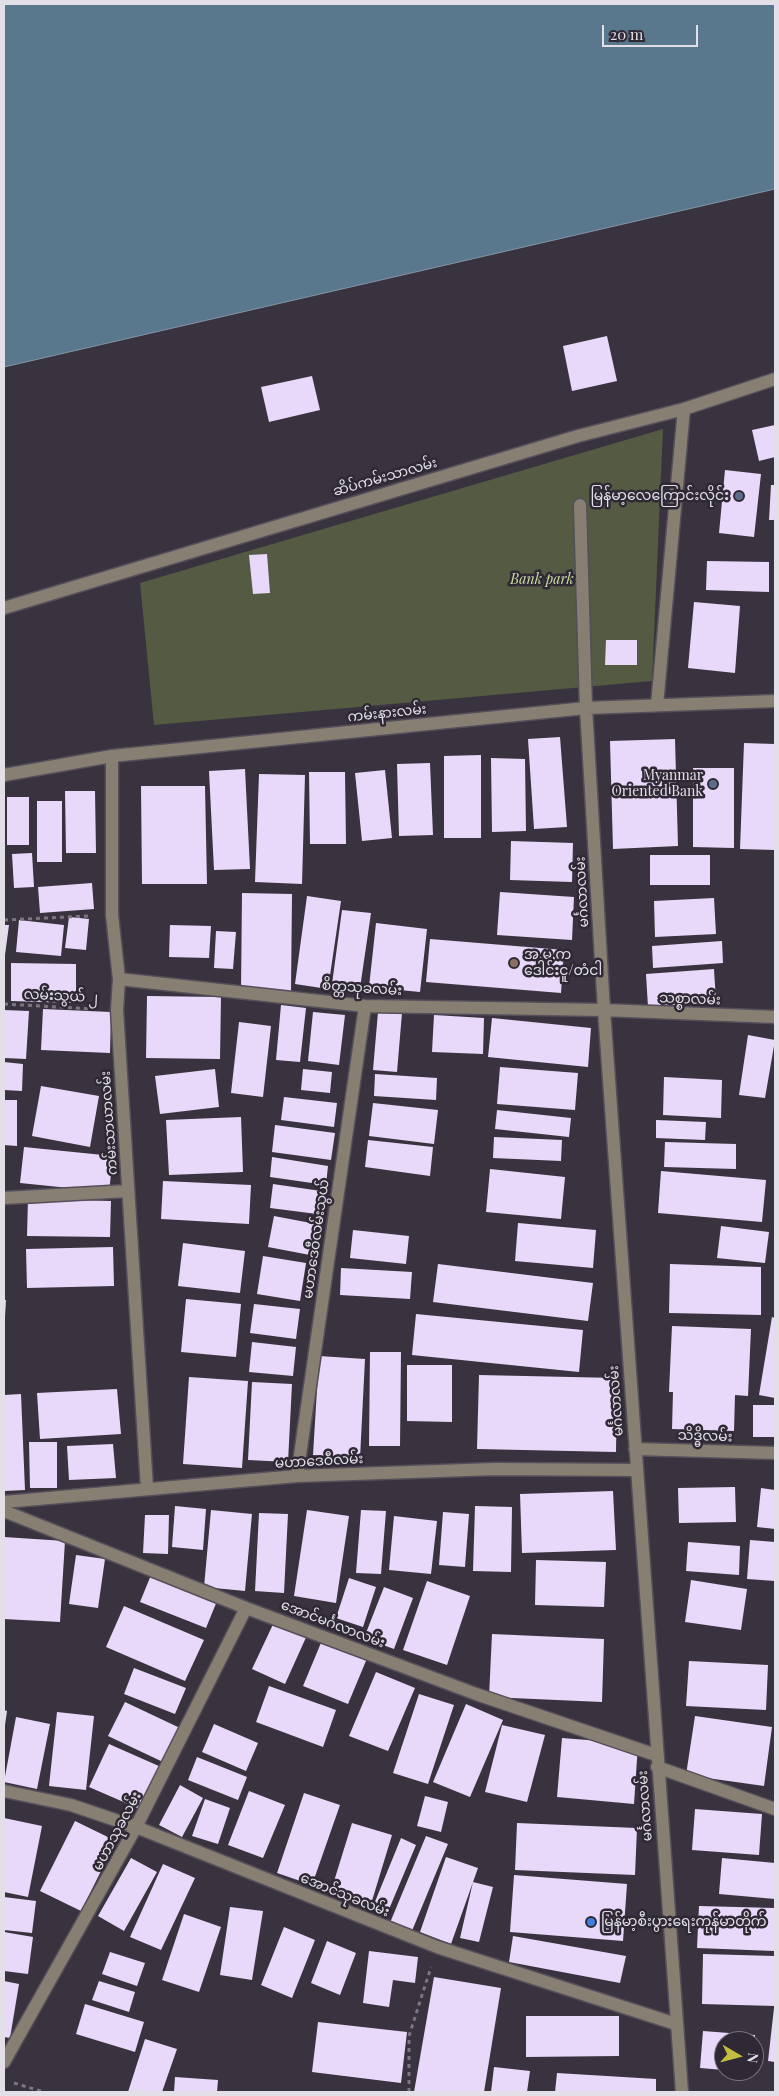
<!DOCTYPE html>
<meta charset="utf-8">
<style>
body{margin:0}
#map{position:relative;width:779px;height:2096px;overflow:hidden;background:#39333f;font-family:"Playfair Display",serif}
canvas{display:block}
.frame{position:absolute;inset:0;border:5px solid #e3dfe7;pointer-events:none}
.north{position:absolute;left:714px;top:2031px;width:50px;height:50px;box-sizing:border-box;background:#2f2935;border:1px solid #77727c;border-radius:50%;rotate:98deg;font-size:14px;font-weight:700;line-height:20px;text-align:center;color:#e3dfe7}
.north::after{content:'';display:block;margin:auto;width:18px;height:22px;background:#c3bd3f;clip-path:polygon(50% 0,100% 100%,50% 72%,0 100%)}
.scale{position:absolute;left:602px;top:25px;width:96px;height:22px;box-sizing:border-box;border:2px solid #e3dfe7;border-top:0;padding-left:6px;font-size:15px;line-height:18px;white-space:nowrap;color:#e3dfe7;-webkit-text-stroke:4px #2f2935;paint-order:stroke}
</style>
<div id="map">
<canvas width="779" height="2096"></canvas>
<div class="frame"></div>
<div class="north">N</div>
<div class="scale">20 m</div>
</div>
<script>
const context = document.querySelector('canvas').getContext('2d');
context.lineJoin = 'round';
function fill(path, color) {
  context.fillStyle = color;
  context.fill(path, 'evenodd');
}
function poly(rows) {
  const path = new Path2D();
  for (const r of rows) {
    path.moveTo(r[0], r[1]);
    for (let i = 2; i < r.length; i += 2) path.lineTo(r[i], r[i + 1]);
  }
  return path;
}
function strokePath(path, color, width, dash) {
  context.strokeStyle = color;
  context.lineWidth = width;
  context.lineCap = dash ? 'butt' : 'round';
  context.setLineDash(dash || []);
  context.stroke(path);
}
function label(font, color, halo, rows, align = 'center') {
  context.font = font + ' "Playfair Display","Noto Sans Myanmar",serif';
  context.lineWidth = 5;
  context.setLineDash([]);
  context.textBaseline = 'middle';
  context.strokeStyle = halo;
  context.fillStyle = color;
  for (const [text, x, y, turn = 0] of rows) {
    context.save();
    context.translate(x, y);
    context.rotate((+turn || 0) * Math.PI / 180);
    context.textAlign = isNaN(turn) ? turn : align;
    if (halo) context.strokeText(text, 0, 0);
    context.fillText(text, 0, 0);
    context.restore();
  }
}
const green = poly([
 [663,429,652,681,154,725,140,583]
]);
const water = poly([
 [4,4,775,4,775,189,4,367,4,4]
]);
const building = poly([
 [607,336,617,381,572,391,563,346],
 [312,376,320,410,269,422,261,387],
 [775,425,775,457,759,461,752,430],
 [725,470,761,474,754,537,719,533],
 [771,485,775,485,775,520,769,520],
 [267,554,270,593,253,594,249,555],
 [707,561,769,562,769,592,706,590],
 [694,602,740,606,735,673,688,668],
 [606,640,637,640,637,665,605,665],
 [560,737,567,827,534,829,528,739],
 [675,739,678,846,613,849,610,741],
 [744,743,775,744,775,850,740,849],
 [481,755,481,838,444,838,444,756],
 [491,758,525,759,526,831,492,832],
 [430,763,433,835,399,836,397,764],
 [693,768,734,768,734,848,693,847],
 [245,769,250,869,214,870,209,771],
 [385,770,392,838,362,841,355,773],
 [309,772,345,772,346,844,310,844],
 [259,774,305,775,302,884,255,882],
 [141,786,205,786,207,884,142,884],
 [65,791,95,791,96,853,66,853],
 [7,797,29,797,29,845,7,845],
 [37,801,62,801,62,862,37,862],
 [511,841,573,843,572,882,510,880],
 [32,853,34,887,14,888,12,854],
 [650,855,710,855,710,885,650,885],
 [92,883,94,909,40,913,38,887],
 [500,892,574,897,572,940,497,935],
 [242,893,292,894,291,992,241,991],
 [307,896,341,901,328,989,295,984],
 [714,898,716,934,655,937,654,901],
 [342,910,371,913,360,988,332,984],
 [69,917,89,919,86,950,65,948],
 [19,920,64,925,61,956,16,952],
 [376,923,427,929,420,992,369,987],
 [4,925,9,925,5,955,4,955],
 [170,925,211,926,209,958,169,957],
 [216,931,236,932,233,969,214,968],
 [430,939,564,950,561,993,426,982],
 [722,941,723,963,653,968,652,946],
 [11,963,76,964,76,1003,11,1001],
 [714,969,716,1002,648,1007,646,974],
 [147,996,221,997,220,1059,146,1058],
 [281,1005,306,1008,300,1062,276,1060],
 [43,1009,111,1012,110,1053,41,1050],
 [4,1010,29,1011,26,1059,4,1058],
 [313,1012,345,1015,339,1065,308,1061],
 [378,1012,402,1013,397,1072,373,1070],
 [434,1015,484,1018,483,1054,432,1052],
 [492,1018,591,1028,588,1067,488,1057],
 [239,1022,271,1026,263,1097,231,1093],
 [748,1035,775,1040,765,1098,739,1095],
 [4,1062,23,1064,22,1091,4,1090],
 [500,1067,578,1073,575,1110,497,1104],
 [215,1069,219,1107,160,1114,155,1076],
 [303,1069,332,1072,330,1093,301,1090],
 [375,1074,437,1078,436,1100,374,1096],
 [664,1077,722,1080,721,1118,663,1115],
 [41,1086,99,1096,90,1147,32,1136],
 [284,1097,337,1103,334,1127,281,1120],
 [4,1100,17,1100,17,1146,4,1145],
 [373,1103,438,1110,434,1144,369,1136],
 [497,1110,571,1118,569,1137,495,1129],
 [241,1117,243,1172,169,1175,166,1120],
 [656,1120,706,1122,705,1140,656,1138],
 [275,1125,335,1133,331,1160,272,1152],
 [494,1137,562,1140,561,1161,493,1158],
 [368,1140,433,1147,430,1176,365,1167],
 [665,1142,736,1144,736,1169,664,1167],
 [24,1147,113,1156,109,1192,20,1183],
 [272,1157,328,1166,326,1185,270,1177],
 [490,1169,565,1177,561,1219,486,1212],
 [661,1171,766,1180,762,1222,658,1213],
 [163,1181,251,1185,249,1224,161,1219],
 [273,1184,321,1191,317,1214,270,1208],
 [28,1199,111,1201,110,1237,27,1236],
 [274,1216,316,1224,310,1255,268,1247],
 [518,1223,596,1230,593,1268,515,1261],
 [721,1226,769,1232,765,1263,717,1258],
 [353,1230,409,1236,406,1264,350,1258],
 [183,1243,245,1251,240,1293,178,1286],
 [113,1247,114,1286,27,1288,26,1249],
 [263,1256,306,1263,300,1301,257,1294],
 [438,1264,593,1283,588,1321,433,1302],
 [670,1264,761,1267,761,1315,669,1313],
 [341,1268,412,1272,410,1299,340,1295],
 [186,1299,241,1304,236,1357,181,1352],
 [4,1300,6,1300,5,1317,4,1317],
 [254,1304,300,1309,296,1339,250,1333],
 [416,1314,583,1330,579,1372,412,1355],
 [772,1317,775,1318,775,1398,759,1395],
 [672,1326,751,1329,748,1396,735,1395,734,1431,672,1429,673,1392,669,1392],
 [252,1342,296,1347,293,1376,249,1372],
 [370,1352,401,1352,400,1446,369,1446],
 [319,1356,365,1359,360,1458,313,1455],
 [407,1365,452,1365,452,1422,407,1421],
 [479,1375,617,1378,616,1452,477,1449],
 [189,1377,248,1381,242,1468,183,1464],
 [252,1382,292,1384,288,1462,248,1460],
 [117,1389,121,1434,40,1439,37,1393],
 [21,1394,25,1490,4,1491,4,1395],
 [753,1405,775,1405,775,1437,753,1437],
 [29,1442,57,1442,57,1488,30,1488],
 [113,1444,116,1478,69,1480,67,1446],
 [735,1487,736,1522,679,1523,678,1488],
 [761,1488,775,1490,775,1529,757,1527],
 [613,1491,616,1550,522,1553,520,1494],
 [175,1506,206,1509,203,1550,172,1547],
 [475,1506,512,1507,511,1572,473,1571],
 [211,1510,252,1514,245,1591,204,1587],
 [307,1510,349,1516,336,1603,294,1596],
 [361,1510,386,1511,381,1574,356,1573],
 [443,1512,469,1514,465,1567,439,1565],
 [259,1513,288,1514,284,1593,255,1591],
 [145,1515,169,1515,168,1554,143,1553],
 [394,1516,437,1521,431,1574,389,1570],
 [4,1537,65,1541,60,1622,4,1619],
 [750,1540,775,1542,775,1581,747,1579],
 [688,1542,740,1546,739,1575,686,1571],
 [76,1555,105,1559,98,1608,69,1604],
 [536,1560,606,1562,604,1607,535,1605],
 [151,1575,217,1601,206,1628,140,1602],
 [349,1578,376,1587,363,1627,336,1618],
 [691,1580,747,1589,741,1630,685,1622],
 [427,1581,470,1596,447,1665,403,1650],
 [384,1587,413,1598,394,1649,364,1638],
 [124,1606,204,1640,185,1681,106,1647],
 [276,1618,308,1633,285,1684,252,1669],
 [492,1634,604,1639,602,1702,489,1697],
 [323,1638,368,1656,348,1704,303,1686],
 [689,1661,768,1665,766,1710,686,1706],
 [134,1668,186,1688,175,1714,124,1694],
 [376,1672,415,1688,388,1751,349,1736],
 [269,1686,336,1710,323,1747,256,1722],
 [419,1694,454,1705,428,1784,393,1773],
 [125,1702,180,1728,163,1762,108,1736],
 [466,1704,503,1720,470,1797,433,1782],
 [4,1710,7,1711,5,1725,4,1725],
 [57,1712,94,1716,86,1790,49,1786],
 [695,1716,772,1727,764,1786,686,1775],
 [16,1717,50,1724,37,1789,4,1782],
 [214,1724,258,1743,246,1771,202,1752],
 [502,1725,545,1735,527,1802,485,1792],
 [562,1738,638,1744,634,1804,557,1797],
 [109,1744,161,1767,142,1810,89,1787],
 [197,1757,247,1777,238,1800,188,1780],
 [180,1785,203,1798,182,1837,159,1825],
 [249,1791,285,1805,263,1858,228,1845],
 [304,1793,340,1805,312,1885,277,1873],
 [425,1796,448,1802,441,1832,417,1826],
 [205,1799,230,1808,218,1844,192,1836],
 [695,1809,762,1814,759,1855,692,1850],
 [4,1818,42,1826,28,1897,4,1892],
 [75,1821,116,1841,81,1911,40,1891],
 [352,1823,392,1835,371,1904,331,1891],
 [517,1823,637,1828,635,1875,515,1870],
 [426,1836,448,1844,409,1938,387,1930],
 [401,1838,416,1845,387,1914,372,1909],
 [446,1857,478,1868,451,1944,420,1932],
 [131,1858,157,1872,124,1931,98,1916],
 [722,1858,775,1863,775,1899,719,1894],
 [163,1864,195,1878,161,1950,130,1937],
 [514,1875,627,1884,623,1941,510,1932],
 [473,1882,493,1887,479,1942,460,1938],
 [4,1897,36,1901,32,1933,4,1930],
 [699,1906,775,1908,774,1951,697,1948],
 [230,1907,263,1911,252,1980,220,1975],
 [184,1914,221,1927,199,1992,162,1980],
 [284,1927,315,1940,292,1998,261,1985],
 [4,1932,33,1937,28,1974,4,1971],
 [513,1936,626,1956,620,1983,509,1962],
 [327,1941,356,1953,340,1995,311,1983],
 [369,1951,418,1957,415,1983,393,1980,389,2007,363,2003],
 [110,1952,145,1963,137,1986,102,1974],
 [703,1954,775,1956,775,2006,702,2004],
 [434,1977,501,1988,484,2092,414,2092],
 [4,1981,19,1984,10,2038,4,2037],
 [99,1981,135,1992,129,2012,92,2000],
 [85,2004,144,2022,135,2052,76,2034],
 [774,2008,775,2008,775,2062,768,2061],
 [526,2016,619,2016,619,2056,526,2057],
 [318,2022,407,2032,401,2083,312,2072],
 [703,2031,755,2035,755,2041,724,2041,724,2070,700,2068],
 [145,2039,177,2049,162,2092,128,2092],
 [494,2067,530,2071,527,2092,491,2092],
 [557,2073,656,2079,656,2092,555,2092],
 [175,2077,218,2080,217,2092,174,2092]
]);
const path = poly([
 [4,920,89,916],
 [4,1004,94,1009],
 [14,2083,44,2092],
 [409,2092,409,2036,431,1967]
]);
const minor = poly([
 [580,505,586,708,604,1010,682,2092],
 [4,608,578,436,684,409,775,379],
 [657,705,684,409],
 [112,756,112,915,119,979,117,1010,147,1488],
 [4,775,112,756,586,708,775,701],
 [119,979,365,1006,604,1010,775,1017],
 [4,1198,128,1191],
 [635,1449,775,1453],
 [297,1476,365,1006],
 [4,1502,297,1476,495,1469,637,1470],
 [4,1511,246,1608,476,1694,656,1755],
 [657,1767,775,1809],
 [4,1791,71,1805,136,1827,437,1947,676,2024],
 [4,2062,136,1827,246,1608]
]);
const markers = [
 [739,496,5,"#5c6f8a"],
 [713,784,5,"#5c6f8a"],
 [514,963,5,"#8d6e63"],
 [591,1922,5,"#3f7fe0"]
];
const streetNames = [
 ["ဆိပ်ကမ်းသာလမ်း",385,477,-16],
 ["ကမ်းနားလမ်း",387,713,-6],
 ["မင်္ဂလာလမ်း",582,892,-93],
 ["စိတ္တသုခလမ်း",362,988,4],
 ["လမ်းသွယ် ၂",61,996,3],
 ["သစ္စာလမ်း",690,999,2],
 ["ကမ်းသာယာလမ်း",109,1123,-94],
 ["မဟာဒေဝီလမ်းသွယ်",316,1239,-82],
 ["မင်္ဂလာလမ်း",616,1401,-94],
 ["သိဒ္ဓိလမ်း",705,1436,2],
 ["မဟာဒေဝီလမ်း",319,1461,-3],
 ["အောင်မင်္ဂလာလမ်း",333,1624,21],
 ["မင်္ဂလာလမ်း",645,1806,-94],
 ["မဟာသုခလမ်း",117,1831,-62],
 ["အောင်သုခလမ်း",345,1895,22]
];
const poiNames = [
 ["မြန်မာ့လေကြောင်းလိုင်း",729,496],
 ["Myanmar",703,776],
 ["Oriented Bank",703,792],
 ["အ.မ.က",524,955,"left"],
 ["ဒေါင်းငူ/တံငါ",524,971,"left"],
 ["မြန်မာ့စီးပွားရေးကုန်မာတိုက်",601,1922,"left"]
];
const parkNames = [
 ["Bank park",542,580]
];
fill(green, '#545b42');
fill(water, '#5a788d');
strokePath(water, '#8397a8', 1);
fill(building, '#e8d9fa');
strokePath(minor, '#544f5a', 15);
strokePath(path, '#7b7680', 3, [4, 4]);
strokePath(minor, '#887f73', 12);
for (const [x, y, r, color] of markers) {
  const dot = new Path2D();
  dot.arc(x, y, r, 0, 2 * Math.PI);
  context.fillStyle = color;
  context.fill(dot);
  strokePath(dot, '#2f2935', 2);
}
label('14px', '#e3dfe7', '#2f2935', streetNames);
label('14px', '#e3dfe7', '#2f2935', poiNames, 'right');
label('italic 14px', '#cedea5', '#2f2935', parkNames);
</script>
